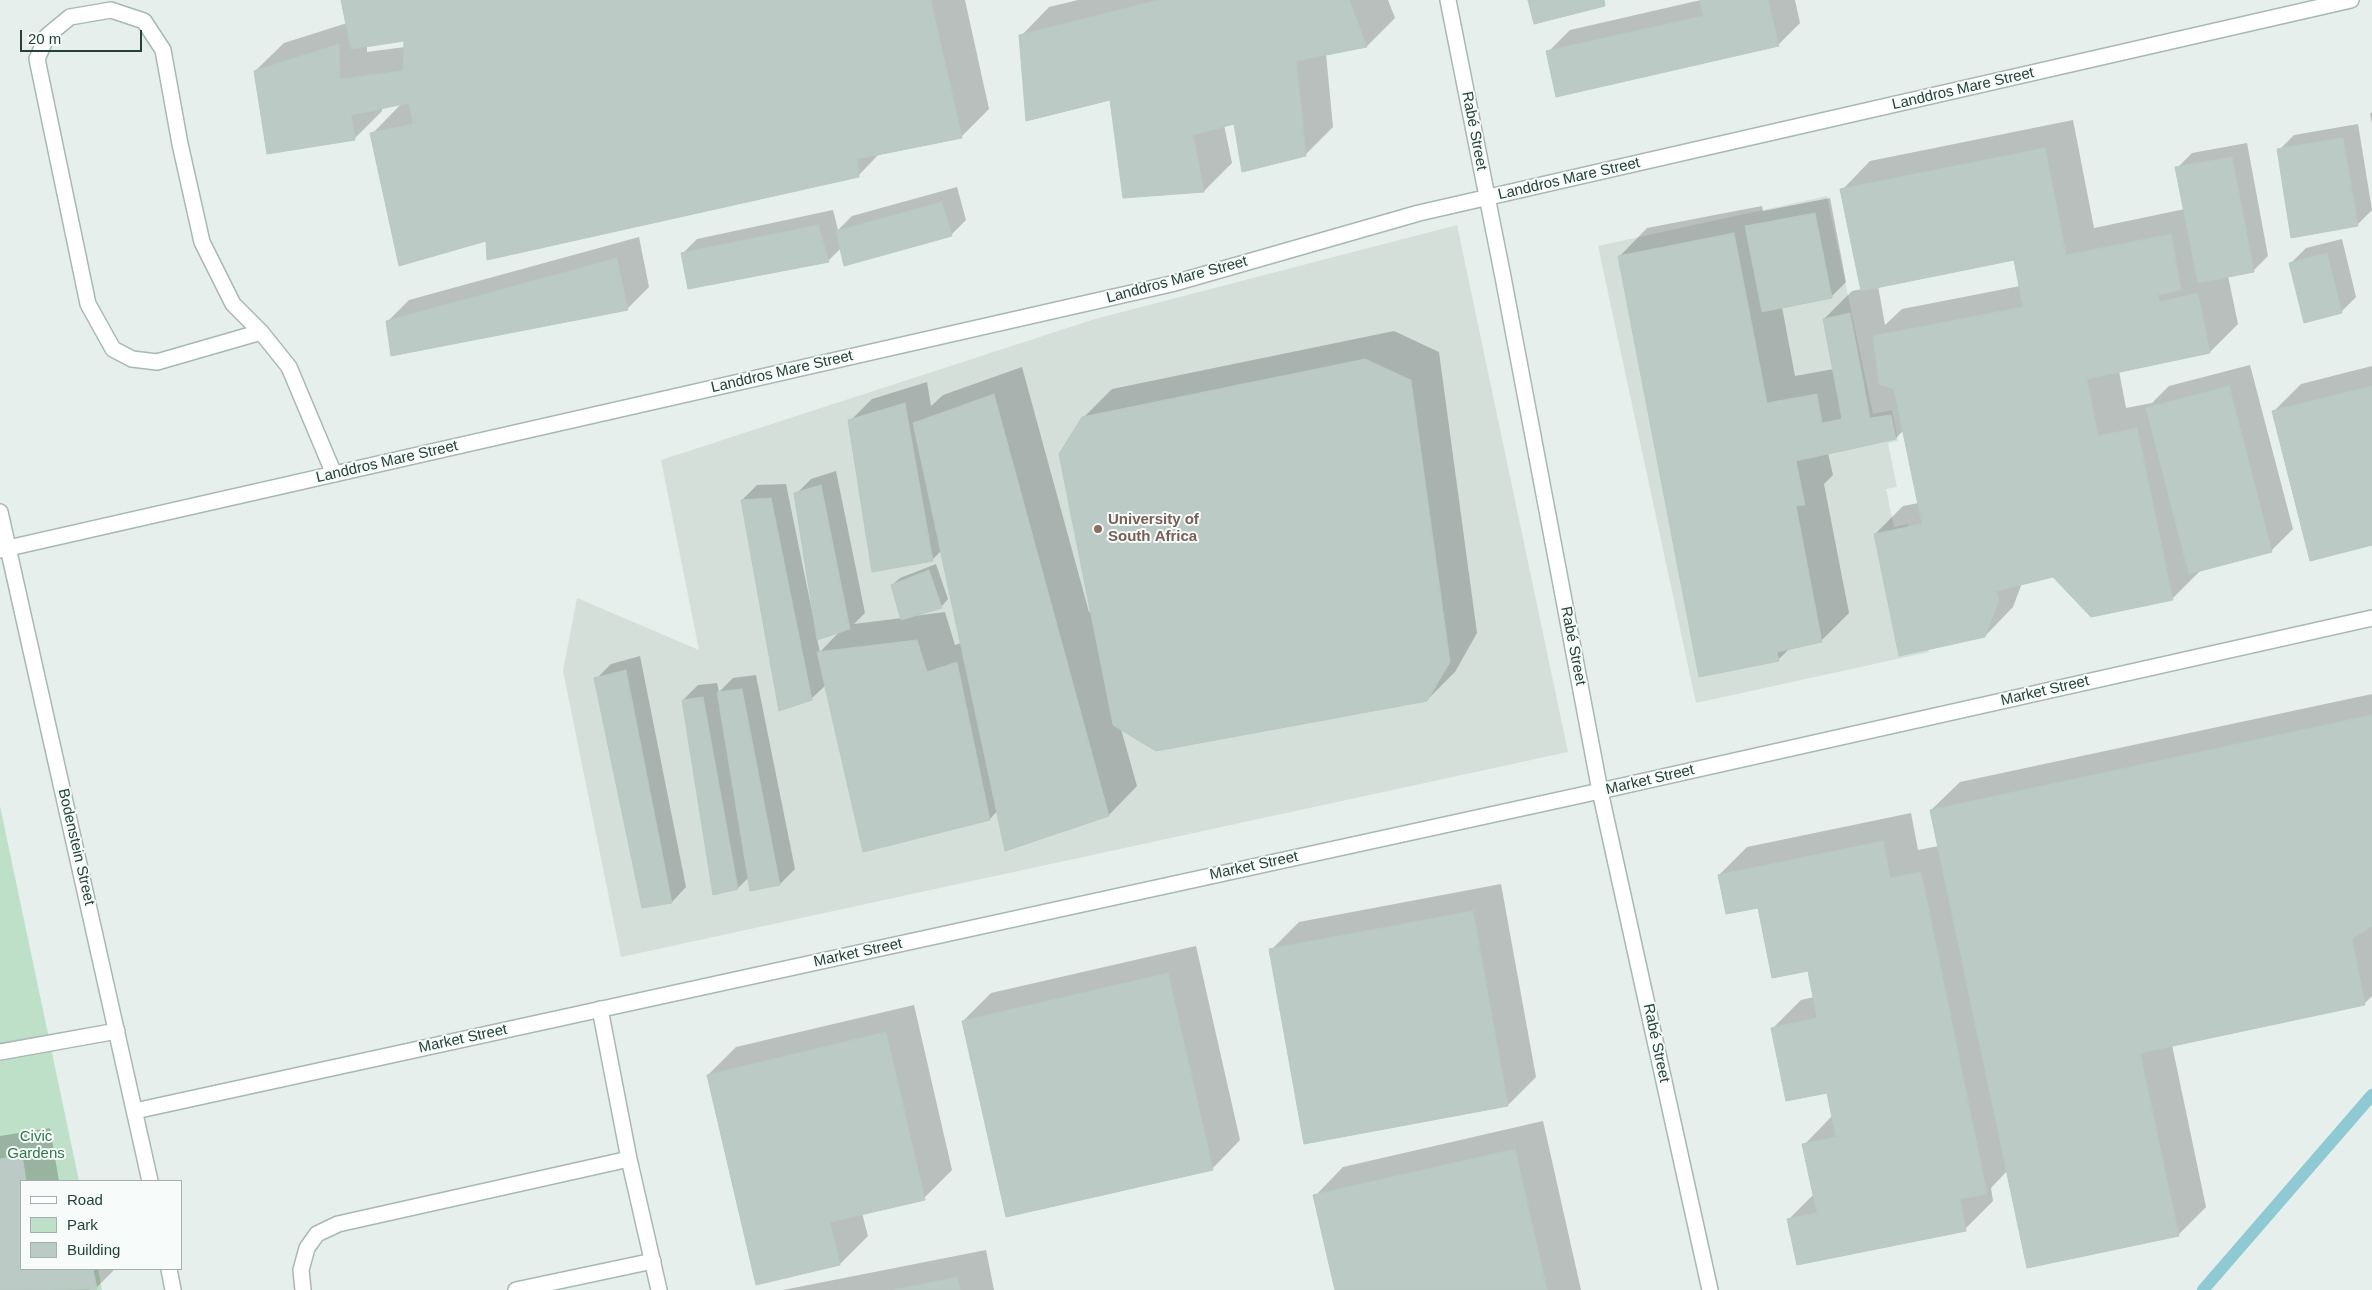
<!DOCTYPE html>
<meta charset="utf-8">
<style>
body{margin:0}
#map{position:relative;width:2372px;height:1290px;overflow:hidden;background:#e6efeb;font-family:Arial,sans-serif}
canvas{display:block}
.legend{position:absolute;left:20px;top:1180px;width:162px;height:90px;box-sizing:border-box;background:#f7fbf9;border:1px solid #a3b1ad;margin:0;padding:6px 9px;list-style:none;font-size:15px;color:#24423a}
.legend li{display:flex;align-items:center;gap:10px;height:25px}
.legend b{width:25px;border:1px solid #a3b1ad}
.scale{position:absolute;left:20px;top:30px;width:122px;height:22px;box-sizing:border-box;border:2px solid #24423a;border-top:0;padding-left:6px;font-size:15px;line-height:18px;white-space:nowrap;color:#24423a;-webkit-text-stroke:4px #f7fbf9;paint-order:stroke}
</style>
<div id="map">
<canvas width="2372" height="1290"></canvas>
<ul class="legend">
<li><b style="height:6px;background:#fff"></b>Road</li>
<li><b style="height:14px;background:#bfe0c8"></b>Park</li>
<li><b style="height:14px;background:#bbcac4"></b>Building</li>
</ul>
<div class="scale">20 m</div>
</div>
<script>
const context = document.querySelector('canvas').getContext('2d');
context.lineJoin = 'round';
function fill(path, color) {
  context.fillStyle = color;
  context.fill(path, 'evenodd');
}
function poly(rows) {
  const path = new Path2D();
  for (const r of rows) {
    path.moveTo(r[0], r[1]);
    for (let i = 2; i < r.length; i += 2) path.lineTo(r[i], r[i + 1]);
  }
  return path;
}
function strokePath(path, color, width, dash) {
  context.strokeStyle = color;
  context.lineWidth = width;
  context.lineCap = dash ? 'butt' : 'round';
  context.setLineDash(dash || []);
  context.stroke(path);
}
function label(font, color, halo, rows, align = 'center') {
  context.font = font + ' Arial,sans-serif';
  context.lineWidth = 4;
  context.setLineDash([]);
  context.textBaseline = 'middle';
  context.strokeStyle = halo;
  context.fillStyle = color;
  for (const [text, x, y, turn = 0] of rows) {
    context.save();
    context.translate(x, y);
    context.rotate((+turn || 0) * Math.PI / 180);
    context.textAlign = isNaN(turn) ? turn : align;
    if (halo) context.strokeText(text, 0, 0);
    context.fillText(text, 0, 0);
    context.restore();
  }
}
const built = poly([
 [1827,196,1873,414,1892,410,1898,441,1888,443,1897,487,1886,489,1894,527,1908,524,1932,634,1925,636,1929,652,1696,703,1598,246],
 [1457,225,1568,752,621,957,563,671,577,598,699,650,661,460,1095,319]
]);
const green = poly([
 [0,806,79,1181,21,1181,21,1269,98,1269,102,1290,0,1290]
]);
const shadow = poly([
 [342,0,965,0,989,109,961,137,880,153,858,176,487,240,372,134,402,103,382,107,382,111,354,139,255,71,284,43,347,23],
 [405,40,405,47,367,52,367,45],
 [1078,0,1388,0,1395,18,1367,46,1326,54,1333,127,1305,155,1235,122,1224,125,1232,163,1204,191,1124,196,1111,98,1021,36,1049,7],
 [1701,0,1795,0,1800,23,1778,45,1548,52,1570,30],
 [2372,112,2372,124,2370,114],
 [2073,120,2094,228,2185,209,2177,168,2192,153,2247,143,2268,256,2253,271,2228,276,2238,324,2210,352,2119,371,2126,408,2152,403,2169,386,2250,365,2293,529,2271,551,2200,571,2172,599,2053,575,2022,583,2013,607,1985,636,1875,534,1903,506,1919,503,1904,430,1896,438,1828,453,1833,475,1824,484,1849,613,1821,641,1790,648,1778,660,1619,257,1647,228,1762,206,1763,211,1830,198,1846,282,1831,297,1782,307,1795,376,1834,369,1824,319,1852,291,1862,289,1842,190,1870,161],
 [2015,258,2020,286,1902,309,1885,325,1878,286],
 [2358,124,2372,210,2357,225,2279,150,2294,135],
 [957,187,966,220,951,235,841,248,828,261,682,254,697,239,833,210,838,230,852,216],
 [639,237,649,287,627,309,387,322,409,300],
 [2342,239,2356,297,2341,312,2291,263,2306,248],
 [1394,331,1439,352,1477,633,1455,672,1427,700,1121,729,1137,786,1109,815,997,811,990,819,826,685,811,699,742,500,757,485,786,484,813,616,815,615,796,494,811,479,836,471,865,613,854,624,902,618,892,585,900,578,936,564,948,599,941,607,914,616,945,612,955,645,961,643,942,550,932,560,850,421,872,399,927,382,931,406,943,395,1022,367,1089,612,1091,612,1083,418,1112,389],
 [840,631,820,652,817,639],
 [2372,366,2372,544,2273,412,2301,384],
 [640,656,686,887,672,902,596,679,611,664],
 [756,675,795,869,780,884,749,877,738,888,683,700,698,685,717,683,719,692,733,678],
 [2372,694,2372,996,2364,1004,2172,1045,2206,1207,2178,1235,2007,1171,1991,1188,1993,1201,1965,1229,1789,1219,1814,1194,1804,1145,1832,1116,1828,1091,1773,1028,1801,1000,1814,997,1809,970,1759,907,1719,875,1747,847,1911,813,1918,850,1939,846,1931,810,1960,782],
 [1501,884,1536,1077,1508,1105,1305,1142,1271,950,1299,922],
 [1196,946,1240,1140,1212,1169,963,1021,991,993],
 [914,1005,952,1170,924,1198,862,1213,868,1236,840,1264,708,1075,736,1047],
 [1543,1121,1581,1290,1336,1290,1315,1196,1343,1167],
 [50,1128,59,1181,21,1181,21,1269,115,1269,96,1288,87,1290,0,1290,0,1136],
 [986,1250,994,1290,783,1290]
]);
const stream = poly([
 [2203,1290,2372,1095]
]);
const building = poly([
 [341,0,933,0,931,1,962,138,857,159,859,177,487,260,486,241,399,266,370,133,413,124,409,103,351,115,355,140,267,154,254,71,339,44,340,79,403,71,404,41,351,49,341,0],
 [1158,0,1349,0,1367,47,1296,61,1306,156,1242,172,1234,124,1193,135,1204,192,1123,198,1110,100,1026,121,1019,35,1158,0],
 [1528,0,1604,0,1605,6,1534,24,1528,0],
 [1700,0,1768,0,1779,46,1556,97,1546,51,1703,16,1700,0],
 [2343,138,2358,226,2291,238,2277,149,2343,138],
 [2045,148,2066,255,2171,234,2181,290,2158,295,2160,302,2198,293,2210,353,2087,379,2098,436,2137,428,2173,600,2091,617,2053,577,1996,591,1999,600,1985,637,1899,656,1874,534,1922,524,1894,389,1879,384,1873,336,2023,307,2014,260,1861,291,1840,189,2045,148],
 [2232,157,2254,272,2198,283,2175,167,2232,157],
 [942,202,952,236,844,266,836,231,942,202],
 [1815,213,1832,298,1762,312,1745,226,1815,213],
 [818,225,829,262,688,289,681,253,818,225],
 [1734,233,1767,403,1817,394,1822,423,1842,419,1823,319,1850,313,1870,418,1891,415,1896,439,1796,461,1805,505,1796,506,1822,642,1777,652,1779,661,1699,677,1618,256,1734,233],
 [2327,253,2342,313,2304,323,2289,263,2327,253],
 [617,258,628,310,391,356,386,321,617,258],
 [1365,359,1411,380,1450,662,1427,701,1156,751,1113,725,1059,454,1082,417,1365,359],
 [2229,386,2272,552,2189,574,2146,408,2229,386],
 [2372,386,2372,545,2310,561,2272,411,2372,386],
 [994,394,1109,816,1005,851,913,423,994,394],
 [905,403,933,561,872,572,848,420,905,403],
 [821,485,850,629,817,640,794,493,821,485],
 [771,498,812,700,779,711,741,500,771,498],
 [929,570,942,608,901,620,891,585,929,570],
 [917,640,927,672,957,662,990,820,863,852,817,652,917,640],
 [626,670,672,903,642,908,594,678,626,670],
 [742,689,780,885,750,891,717,692,742,689],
 [703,697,738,889,713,895,682,700,703,697],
 [2372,715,2372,926,2352,939,2365,1005,2140,1053,2179,1236,2027,1268,1930,810,2372,715],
 [1883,841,1890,878,1921,872,1987,1194,1960,1199,1966,1231,1797,1265,1787,1219,1817,1213,1802,1144,1836,1137,1827,1093,1786,1101,1771,1028,1817,1018,1808,971,1772,978,1758,908,1726,914,1718,875,1883,841],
 [1473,911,1508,1106,1304,1144,1269,949,1473,911],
 [1168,973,1213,1170,1006,1217,962,1021,1168,973],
 [886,1032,925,1200,830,1222,840,1265,756,1285,707,1075,886,1032],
 [1515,1149,1547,1290,1335,1290,1313,1195,1515,1149],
 [22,1155,26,1181,21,1181,21,1269,93,1269,97,1289,0,1290,0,1159,22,1155],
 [958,1277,960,1290,893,1290,958,1277]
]);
const lane = poly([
 [261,332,157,362,132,359,113,349,88,304,37,59,47,36,70,17,111,10,144,21,163,50,180,144,202,242,233,304,261,332,289,367,334,474],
 [600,1009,629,1159,659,1290],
 [0,1052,117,1031],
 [303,1290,301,1270,307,1248,317,1234,338,1224,629,1159],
 [516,1290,653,1261]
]);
const street = poly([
 [1448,0,1503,277,1600,791,1710,1290],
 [0,512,150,1181],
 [0,550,1171,284,1419,213,2351,0],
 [135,1111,1600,791,2372,618],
 [169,1269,173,1290]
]);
const markers = [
 [1098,529,5,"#8d6e63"]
];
const streetNames = [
 ["Landdros Mare Street",1963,89,-13],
 ["Rabé Street",1474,131,79],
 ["Landdros Mare Street",1569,179,-13],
 ["Landdros Mare Street",1177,280,-15],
 ["Landdros Mare Street",782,372,-13],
 ["Landdros Mare Street",387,462,-13],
 ["Rabé Street",1573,646,79],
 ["Market Street",2045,691,-13],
 ["Market Street",1650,780,-13],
 ["Bodenstein Street",76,847,77],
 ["Market Street",1254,866,-12],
 ["Market Street",858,953,-12],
 ["Market Street",463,1039,-12],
 ["Rabé Street",1656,1043,78]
];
const educationNames = [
 ["University of",1108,520],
 ["South Africa",1108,537]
];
const parkNames = [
 ["Civic",36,1137],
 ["Gardens",36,1154]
];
fill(built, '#d4dfda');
fill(green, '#bfe0c8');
fill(shadow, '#0003');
strokePath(stream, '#8ec9d4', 12);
fill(building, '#bbcac4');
strokePath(building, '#b8c9c2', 1);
strokePath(lane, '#a8b8b2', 18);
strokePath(street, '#a8b8b2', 18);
strokePath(lane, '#fff', 15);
strokePath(street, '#fff', 15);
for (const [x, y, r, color] of markers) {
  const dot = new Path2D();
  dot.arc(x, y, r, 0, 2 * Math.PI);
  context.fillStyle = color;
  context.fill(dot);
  strokePath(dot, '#f7fbf9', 2);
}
label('15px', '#24423a', '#f7fbf9', streetNames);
label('bold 15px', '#785e54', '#f7fbf9', educationNames, 'left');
label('15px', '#2d7a4b', '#f7fbf9', parkNames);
</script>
